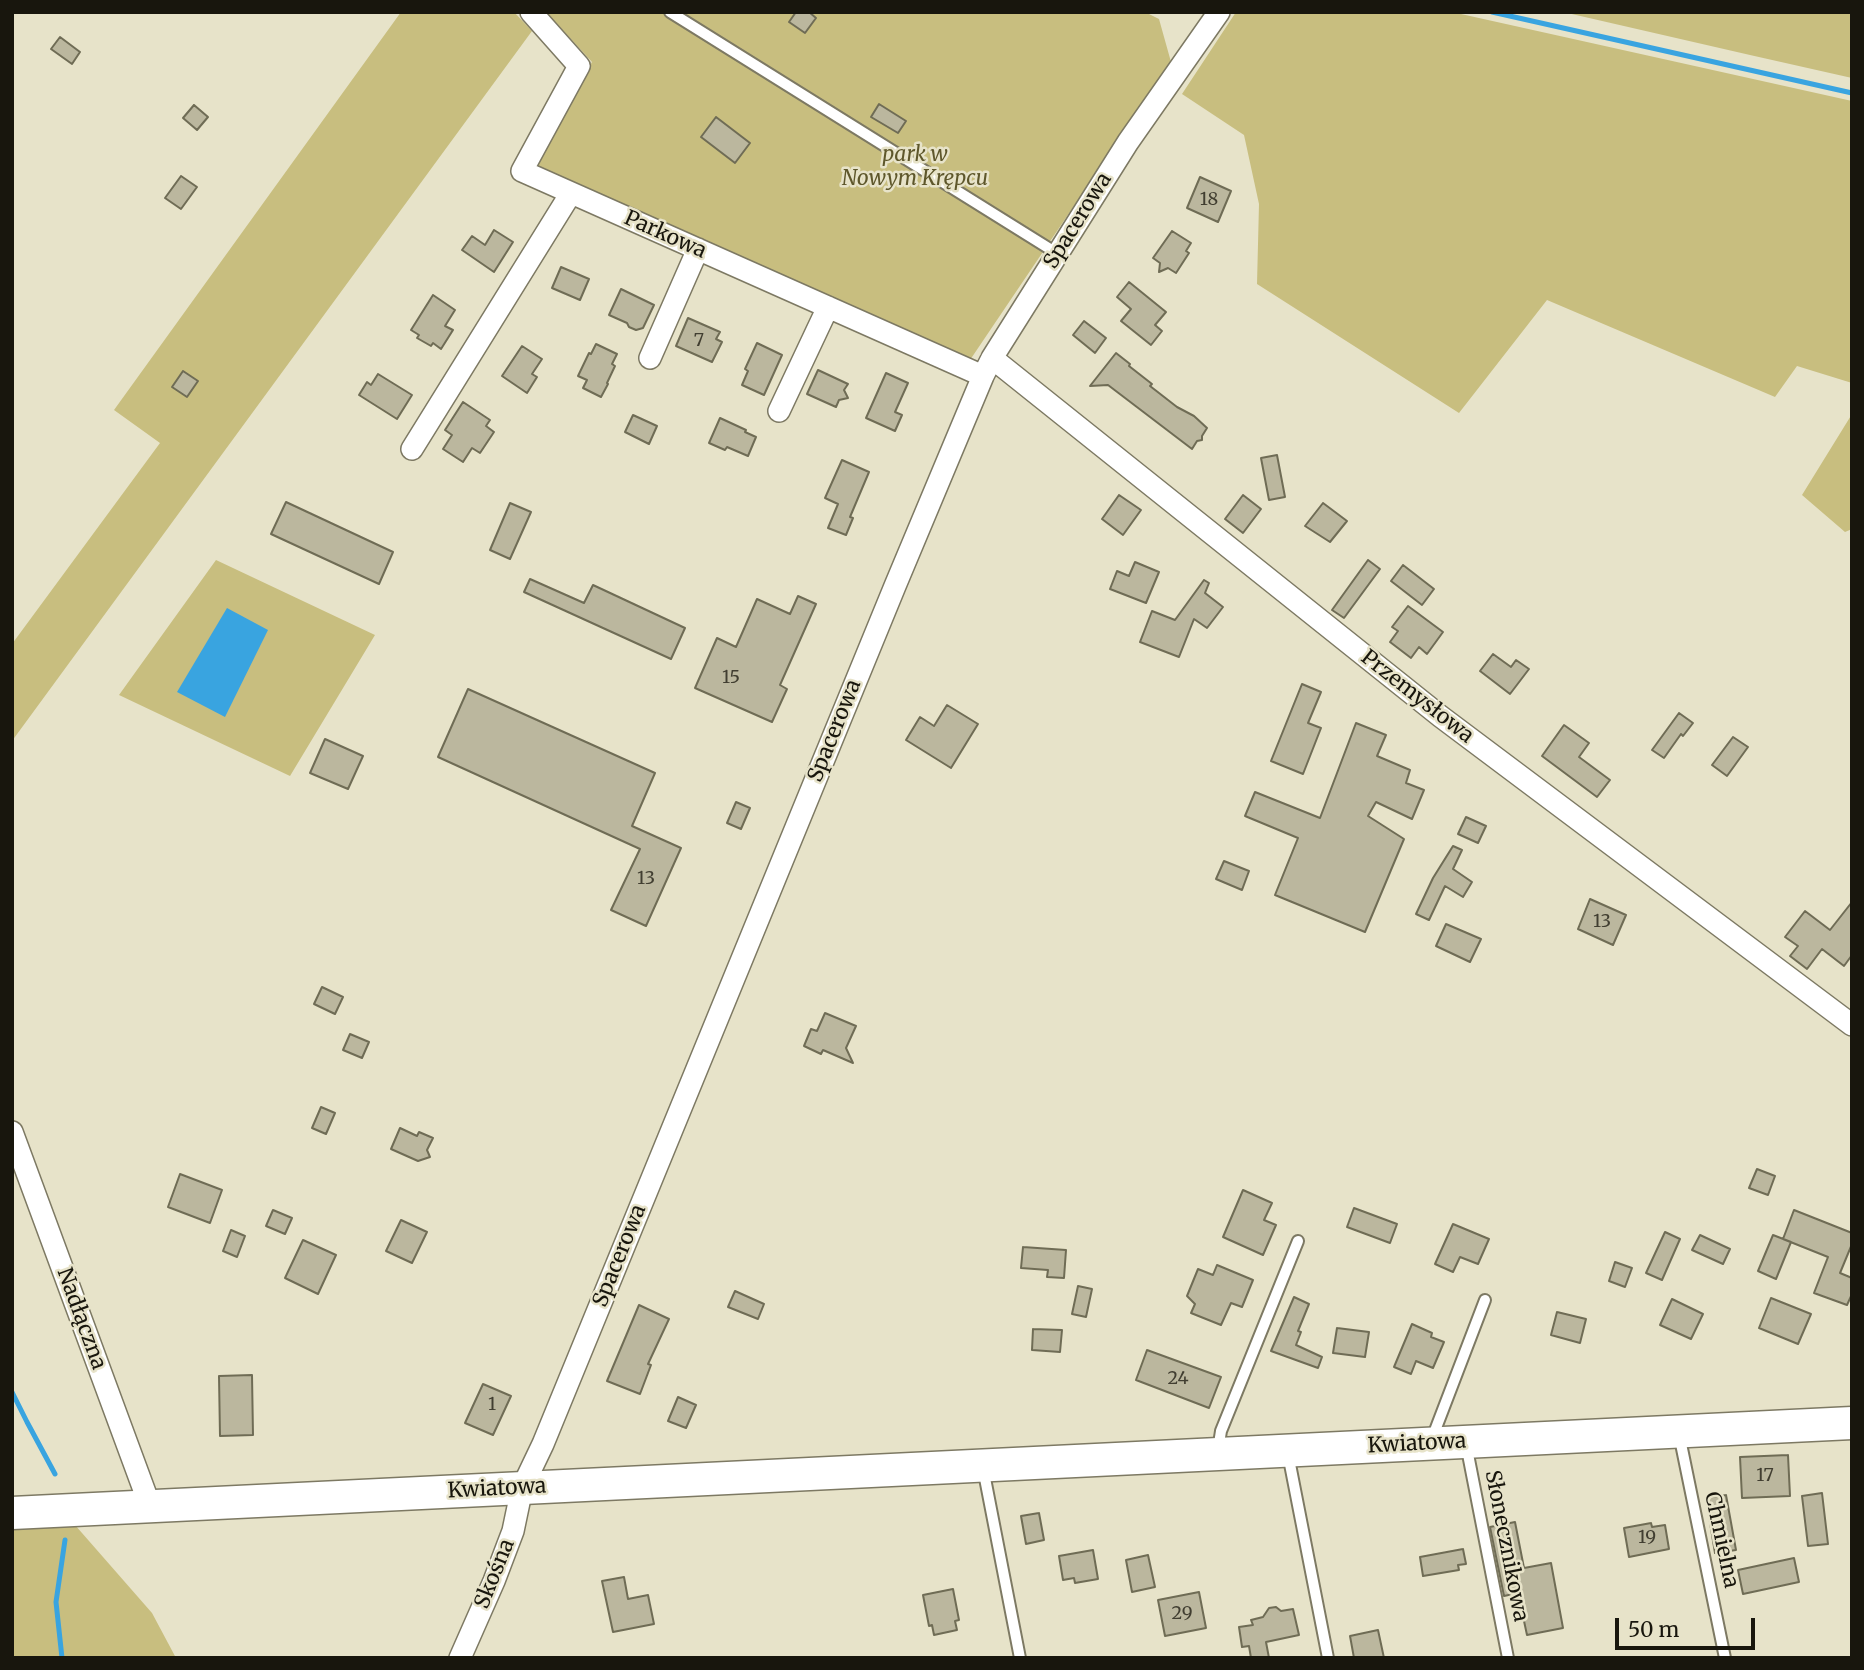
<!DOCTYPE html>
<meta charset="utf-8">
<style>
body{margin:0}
#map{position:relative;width:1864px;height:1670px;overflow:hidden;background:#e7e3c9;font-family:Merriweather,serif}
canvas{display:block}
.frame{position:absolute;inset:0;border:14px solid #18160d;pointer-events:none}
.scale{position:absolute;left:1615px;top:1618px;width:140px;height:32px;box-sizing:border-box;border:4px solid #18160d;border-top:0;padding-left:9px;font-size:21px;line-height:24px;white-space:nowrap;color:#18160d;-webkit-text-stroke:5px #e7e3c9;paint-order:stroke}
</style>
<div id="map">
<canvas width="1864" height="1670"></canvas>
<div class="frame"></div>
<div class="scale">50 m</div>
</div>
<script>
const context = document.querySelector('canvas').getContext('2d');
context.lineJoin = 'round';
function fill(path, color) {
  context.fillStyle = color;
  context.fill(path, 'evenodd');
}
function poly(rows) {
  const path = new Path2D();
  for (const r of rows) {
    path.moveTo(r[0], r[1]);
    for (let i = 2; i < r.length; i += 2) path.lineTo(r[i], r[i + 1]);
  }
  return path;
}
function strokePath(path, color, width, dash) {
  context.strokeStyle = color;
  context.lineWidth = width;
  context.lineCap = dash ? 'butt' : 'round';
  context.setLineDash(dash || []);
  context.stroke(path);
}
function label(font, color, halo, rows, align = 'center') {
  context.font = font + ' Merriweather,serif';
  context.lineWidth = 5;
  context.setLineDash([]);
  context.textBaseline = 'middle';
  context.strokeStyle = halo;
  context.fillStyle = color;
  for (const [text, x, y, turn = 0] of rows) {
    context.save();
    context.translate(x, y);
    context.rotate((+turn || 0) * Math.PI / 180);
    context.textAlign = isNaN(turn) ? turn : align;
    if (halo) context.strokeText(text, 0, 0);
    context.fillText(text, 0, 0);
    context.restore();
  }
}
const green = poly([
 [401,12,514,12,532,31,12,741,12,644,160,443,114,410],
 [546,12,1145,12,1159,19,1171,62,970,360,533,164,592,62],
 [1236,12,1452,12,1852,101,1852,383,1797,366,1775,397,1547,300,1459,413,1257,284,1259,204,1244,135,1182,94],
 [1563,12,1852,12,1852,78,1750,55],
 [1852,414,1852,529,1845,532,1802,495],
 [216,560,375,635,290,776,119,695],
 [75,1525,152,1613,176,1658,12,1658,12,1527]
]);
const water = poly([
 [227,608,268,630,225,717,177,692]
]);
const stream = poly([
 [1492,12,1852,93],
 [12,1392,27,1422,55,1474],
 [62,1658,56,1602,65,1540]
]);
const building = poly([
 [796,12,809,12,816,18,805,33,789,22,796,12],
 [60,37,80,52,72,64,51,49,60,37],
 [879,104,906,121,898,133,871,117,879,104],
 [194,105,208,117,197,130,183,118,194,105],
 [716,117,750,143,735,163,701,137,716,117],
 [181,176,197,187,181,209,165,198,181,176],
 [1200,177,1231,191,1218,222,1187,208,1200,177],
 [494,230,513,242,494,272,462,250,472,236,485,245,494,230],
 [1172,231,1191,243,1186,251,1189,253,1176,273,1168,268,1159,272,1160,263,1153,258,1172,231],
 [561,267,589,279,580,300,552,288,561,267],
 [1129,282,1166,312,1155,325,1162,331,1151,345,1121,321,1131,309,1117,297,1129,282],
 [621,289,654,305,643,328,636,330,629,327,627,323,609,315,621,289],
 [433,295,455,310,445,326,453,330,441,349,433,343,431,346,417,338,419,335,411,330,433,295],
 [688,318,720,332,716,339,722,342,712,362,676,346,688,318],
 [1084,321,1106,338,1095,353,1073,335,1084,321],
 [757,343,782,355,764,395,742,385,748,371,745,369,757,343],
 [596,344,617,354,612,364,615,366,607,383,608,384,601,397,583,388,587,380,578,376,589,353,591,354,596,344],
 [522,346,542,359,532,374,537,377,527,393,502,376,522,346],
 [1116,353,1130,364,1129,366,1152,384,1150,386,1177,407,1194,416,1207,428,1202,436,1202,440,1197,441,1192,449,1108,385,1090,386,1116,353],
 [818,370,848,384,844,390,848,398,839,400,836,407,807,394,818,370],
 [183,371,198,381,187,397,172,387,183,371],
 [886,373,908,383,895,412,902,415,895,431,866,418,886,373],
 [378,374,412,395,397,419,359,395,367,382,371,385,378,374],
 [463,402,490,420,486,426,494,432,480,453,472,448,463,462,443,449,452,435,445,430,463,402],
 [633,415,657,426,649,444,625,432,633,415],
 [720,418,746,430,745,432,756,437,748,456,727,447,725,450,709,443,720,418],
 [1277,455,1285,497,1269,500,1261,458,1277,455],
 [842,460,869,472,850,517,853,518,846,535,828,528,838,504,825,498,842,460],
 [1119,495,1141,510,1123,535,1102,519,1119,495],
 [1243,495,1261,509,1243,533,1225,519,1243,495],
 [286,502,393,552,379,584,271,534,286,502],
 [510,503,531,512,510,559,490,550,510,503],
 [1323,503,1347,521,1330,542,1305,526,1323,503],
 [1368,560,1380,569,1344,618,1332,610,1368,560],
 [1135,562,1159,572,1146,603,1110,589,1117,571,1129,576,1135,562],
 [1403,565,1434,589,1422,605,1391,581,1403,565],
 [530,579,584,603,593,585,685,628,671,659,524,592,530,579],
 [1204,580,1209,583,1205,593,1223,607,1207,628,1194,619,1179,657,1140,642,1152,611,1175,620,1204,580],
 [798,596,816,604,780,685,787,689,772,722,695,688,717,638,736,647,757,599,790,614,798,596],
 [1408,606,1443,632,1427,654,1419,647,1411,658,1390,642,1398,631,1392,627,1408,606],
 [1493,654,1511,667,1516,660,1529,669,1510,694,1480,671,1493,654],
 [1302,684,1321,692,1308,723,1321,728,1303,774,1271,761,1302,684],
 [468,689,655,773,632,826,681,848,646,926,611,910,640,849,438,757,468,689],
 [947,705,978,724,951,768,906,740,920,717,934,726,947,705],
 [1679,713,1693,723,1683,736,1681,734,1664,758,1652,750,1679,713],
 [1356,723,1386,735,1377,756,1410,770,1406,783,1424,790,1412,819,1376,802,1368,816,1404,839,1365,932,1275,895,1298,838,1245,816,1255,792,1320,818,1356,723],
 [1564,725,1589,743,1579,757,1610,780,1597,797,1542,756,1564,725],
 [1733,737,1748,747,1727,776,1712,765,1733,737],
 [325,739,363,756,348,789,310,773,325,739],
 [736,802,750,808,741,829,727,823,736,802],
 [1466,817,1486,826,1478,843,1458,834,1466,817],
 [1453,846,1462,850,1453,869,1472,882,1463,897,1445,886,1429,920,1416,914,1433,878,1453,846],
 [1224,861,1249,871,1242,890,1216,879,1224,861],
 [1590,899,1626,915,1613,945,1578,929,1590,899],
 [1852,902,1852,955,1844,966,1822,949,1807,969,1790,956,1798,946,1785,937,1805,911,1830,930,1852,902],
 [1446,924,1481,939,1470,962,1436,946,1446,924],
 [322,987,343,997,335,1014,314,1004,322,987],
 [825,1013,856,1026,846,1048,853,1063,823,1050,821,1054,804,1046,811,1029,817,1031,825,1013],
 [350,1034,369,1042,362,1058,343,1050,350,1034],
 [321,1107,335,1113,326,1134,312,1128,321,1107],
 [400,1128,417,1136,419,1132,433,1138,427,1150,430,1157,418,1161,391,1149,400,1128],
 [1757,1169,1775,1176,1768,1195,1749,1188,1757,1169],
 [180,1174,222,1190,210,1223,168,1207,180,1174],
 [1243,1190,1272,1203,1264,1220,1276,1225,1263,1255,1223,1237,1243,1190],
 [1354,1208,1397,1224,1390,1243,1347,1227,1354,1208],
 [273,1210,292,1218,285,1234,266,1226,273,1210],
 [1794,1210,1852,1233,1852,1244,1840,1273,1852,1278,1852,1294,1847,1305,1814,1293,1828,1257,1783,1239,1794,1210],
 [401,1220,427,1232,412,1263,386,1251,401,1220],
 [1453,1224,1489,1239,1478,1264,1460,1257,1453,1272,1435,1264,1453,1224],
 [231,1230,245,1236,237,1257,223,1251,231,1230],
 [1665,1232,1680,1239,1662,1280,1646,1273,1665,1232],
 [1700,1235,1730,1249,1723,1264,1692,1250,1700,1235],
 [1773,1235,1791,1242,1776,1279,1758,1271,1773,1235],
 [303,1240,336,1255,318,1294,285,1278,303,1240],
 [1023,1247,1066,1250,1064,1278,1047,1277,1048,1270,1021,1268,1023,1247],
 [1615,1262,1632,1268,1625,1287,1609,1281,1615,1262],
 [1217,1265,1253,1280,1242,1307,1231,1303,1221,1325,1191,1313,1195,1304,1187,1296,1198,1269,1213,1275,1217,1265],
 [1078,1286,1092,1289,1086,1317,1072,1314,1078,1286],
 [735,1291,764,1304,758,1319,728,1307,735,1291],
 [1294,1297,1309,1304,1298,1331,1301,1332,1296,1345,1322,1357,1318,1368,1271,1351,1294,1297],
 [1771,1298,1811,1314,1798,1344,1759,1328,1771,1298],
 [1672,1299,1703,1314,1691,1339,1660,1325,1672,1299],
 [639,1305,669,1319,648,1364,651,1365,640,1394,607,1381,639,1305],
 [1557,1312,1586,1319,1580,1343,1551,1335,1557,1312],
 [1412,1324,1432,1333,1431,1337,1444,1342,1433,1368,1416,1361,1411,1374,1394,1367,1412,1324],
 [1337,1328,1369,1332,1365,1357,1333,1353,1337,1328],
 [1033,1329,1062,1330,1060,1352,1032,1350,1033,1329],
 [1147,1350,1221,1377,1209,1408,1136,1380,1147,1350],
 [252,1375,253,1435,220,1436,219,1376,252,1375],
 [483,1384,511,1396,493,1435,465,1423,483,1384],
 [678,1397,696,1405,686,1428,668,1421,678,1397],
 [1788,1455,1790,1496,1742,1498,1740,1457,1788,1455],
 [1822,1493,1828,1544,1808,1546,1802,1496,1822,1493],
 [1726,1495,1736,1550,1715,1553,1706,1498,1726,1495],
 [1039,1513,1044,1540,1026,1544,1021,1516,1039,1513],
 [1515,1522,1524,1568,1551,1563,1563,1628,1527,1635,1518,1593,1504,1596,1490,1527,1515,1522],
 [1651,1523,1652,1527,1665,1525,1669,1549,1629,1557,1624,1528,1651,1523],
 [1463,1549,1466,1564,1458,1565,1459,1570,1423,1576,1420,1557,1463,1549],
 [1093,1550,1098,1579,1075,1583,1074,1578,1063,1580,1059,1556,1093,1550],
 [1148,1555,1155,1587,1132,1592,1126,1560,1148,1555],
 [1794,1558,1799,1582,1743,1594,1738,1570,1794,1558],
 [624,1577,628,1599,648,1595,654,1624,613,1632,602,1581,624,1577],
 [953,1589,959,1620,955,1621,957,1630,934,1635,932,1625,929,1626,923,1595,953,1589],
 [1199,1592,1206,1628,1165,1636,1158,1600,1199,1592],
 [1276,1607,1281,1611,1293,1609,1299,1635,1266,1642,1269,1658,1251,1658,1249,1646,1242,1647,1239,1627,1253,1625,1251,1620,1263,1617,1269,1608,1276,1607],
 [1378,1630,1384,1658,1354,1658,1350,1636,1378,1630]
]);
const lane = poly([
 [670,12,1058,254],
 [1679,1434,1725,1658],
 [1431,1441,1485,1300],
 [1466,1444,1508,1658],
 [1218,1450,1221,1431,1298,1241],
 [1288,1454,1328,1658],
 [983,1468,1020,1658]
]);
const street = poly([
 [531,12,579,66,522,171,983,376],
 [650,358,698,249],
 [992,358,1440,716,1852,1025],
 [779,411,828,307],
 [412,449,571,193],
 [12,1132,150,1506],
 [460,1658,494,1581,513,1531,522,1488,543,1444,895,586,983,376,992,358,1128,142,1219,12]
]);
const secondary = poly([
 [12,1513,1852,1423]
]);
const numberNames = [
 ["18",1209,200],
 ["7",699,341],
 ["15",731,678],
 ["13",646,879],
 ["13",1602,922],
 ["24",1178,1379],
 ["1",492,1405],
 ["17",1765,1476],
 ["19",1647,1538],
 ["29",1182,1614]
];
const parkNames = [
 ["park w",915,155],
 ["Nowym Krępcu",915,179]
];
const streetNames = [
 ["Spacerowa",1078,221,-58],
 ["Parkowa",665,235,24],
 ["Przemysłowa",1417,697,38],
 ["Spacerowa",835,731,-68],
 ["Spacerowa",620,1256,-68],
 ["Nadłączna",81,1319,70],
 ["Kwiatowa",1417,1444,-3],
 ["Kwiatowa",497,1489,-3],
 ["Chmielna",1721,1540,78],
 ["Słonecznikowa",1506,1546,79],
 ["Skośna",495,1574,-68]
];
fill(green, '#c8be7f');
fill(water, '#39a4e0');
strokePath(stream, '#39a4e0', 5);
fill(building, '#bbb79e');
strokePath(building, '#6f6c55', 2);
strokePath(lane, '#7d7963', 14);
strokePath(street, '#7d7963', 24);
strokePath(secondary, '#7d7963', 35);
strokePath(lane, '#fff', 10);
strokePath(street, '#fff', 21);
strokePath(secondary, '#fff', 32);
label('18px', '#413e31', null, numberNames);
label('italic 21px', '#5e572b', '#e7e3c9', parkNames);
label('21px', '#18160d', '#e7e3c9', streetNames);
</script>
